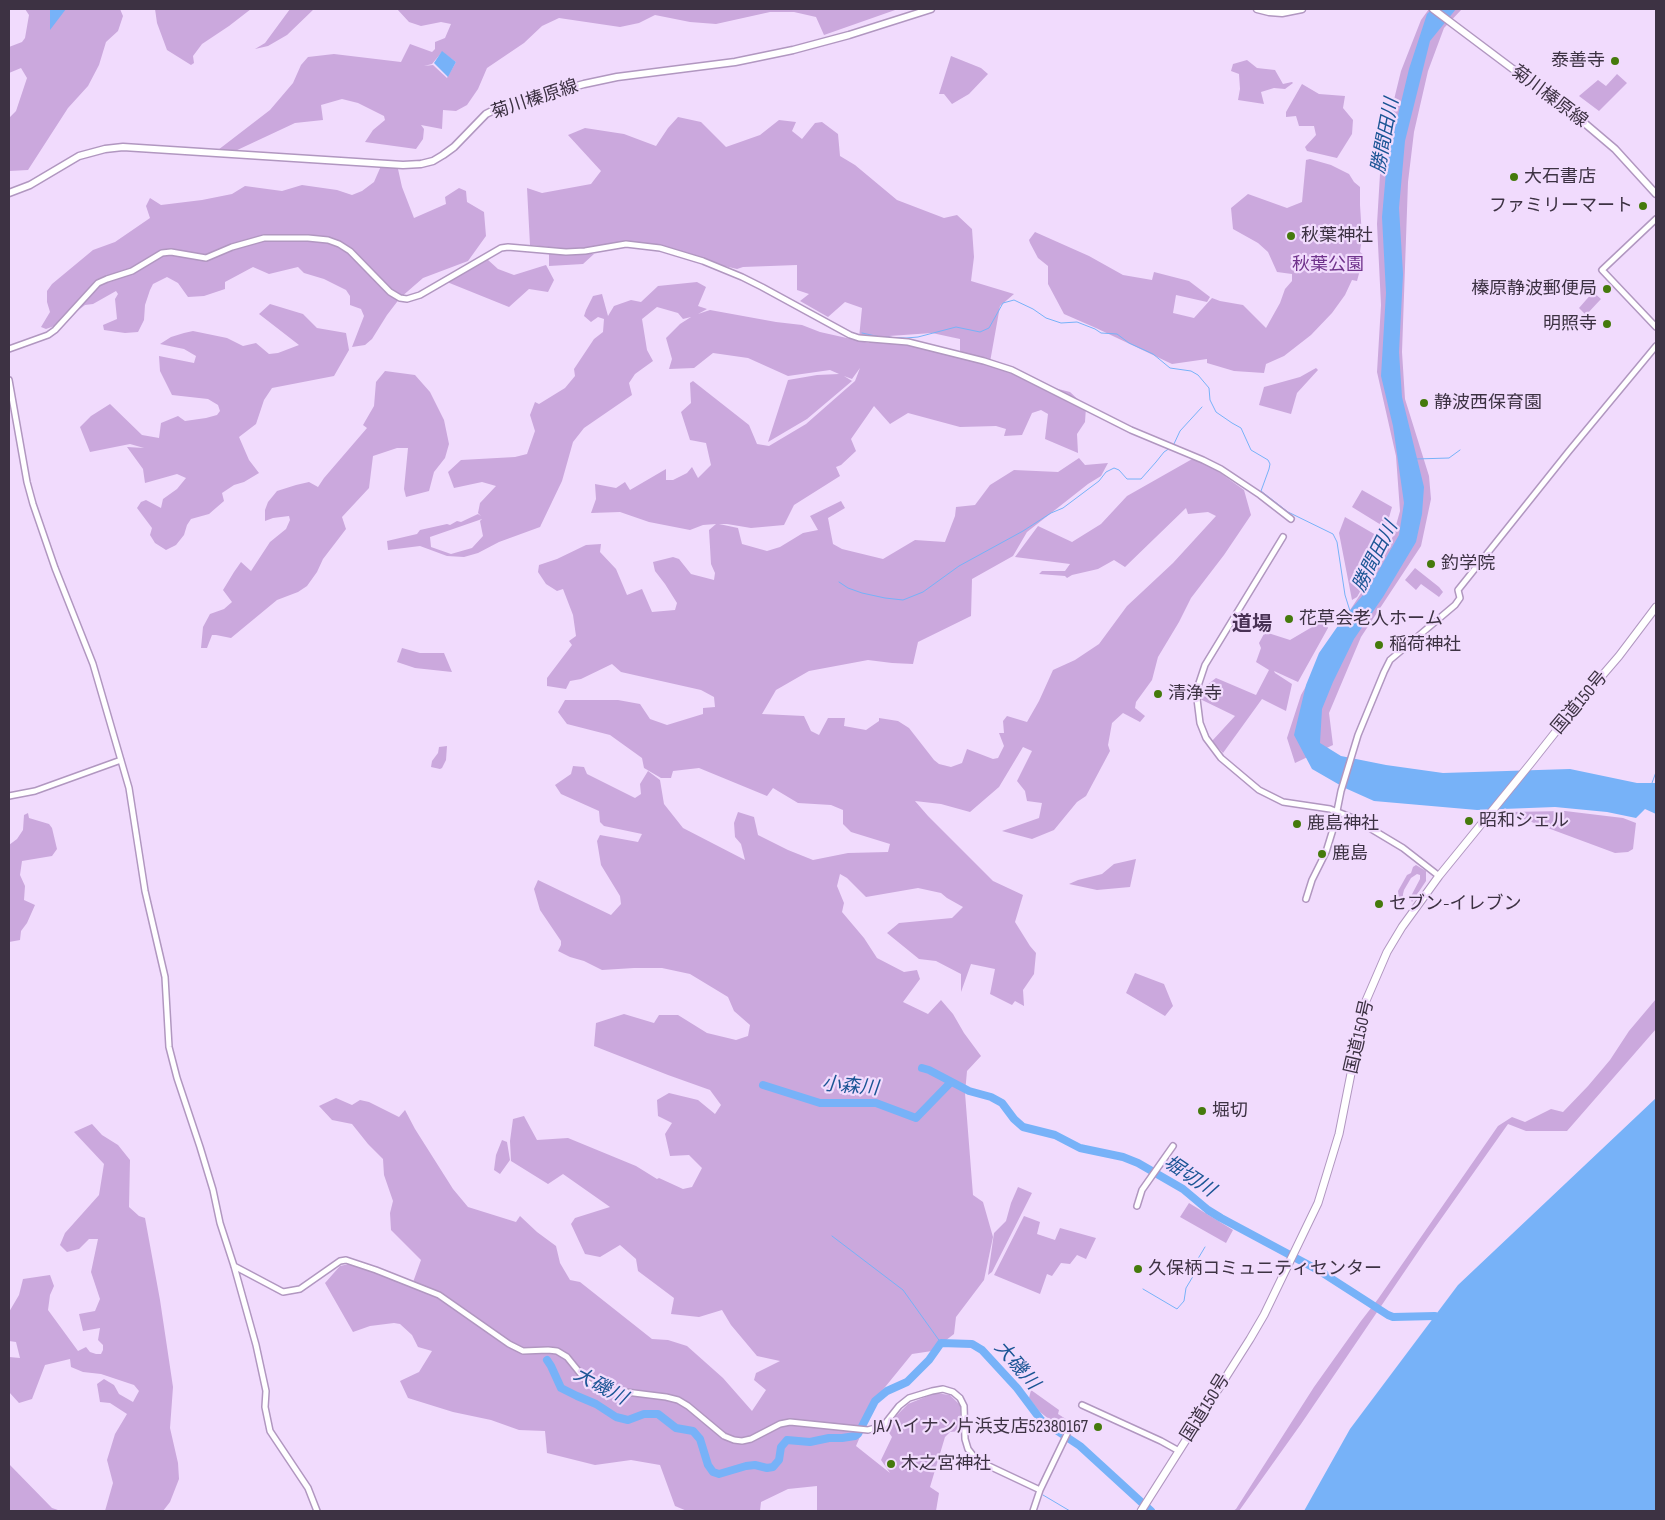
<!DOCTYPE html>
<meta charset="utf-8">
<style>
body{margin:0}
#map{position:relative;width:1665px;height:1520px;overflow:hidden;background:#f1dbfd;font-family:"Sofia Sans Condensed",sans-serif}
canvas{display:block}
.frame{position:absolute;inset:0;border:10px solid #3d3243;pointer-events:none}
</style>
<div id="map">
<canvas width="1665" height="1520"></canvas>
<div class="frame"></div>
</div>
<script>
const context = document.querySelector('canvas').getContext('2d');
context.lineJoin = 'round';
function fill(path, color) {
  context.fillStyle = color;
  context.fill(path, 'evenodd');
}
function poly(rows) {
  const path = new Path2D();
  for (const r of rows) {
    path.moveTo(r[0], r[1]);
    for (let i = 2; i < r.length; i += 2) path.lineTo(r[i], r[i + 1]);
  }
  return path;
}
function strokePath(path, color, width, dash) {
  context.strokeStyle = color;
  context.lineWidth = width;
  context.lineCap = dash ? 'butt' : 'round';
  context.setLineDash(dash || []);
  context.stroke(path);
}
function label(font, color, halo, rows, align = 'center') {
  context.font = font + ' "Sofia Sans Condensed","Noto Sans JP",sans-serif';
  context.lineWidth = 4.5;
  context.setLineDash([]);
  context.textBaseline = 'middle';
  context.strokeStyle = halo;
  context.fillStyle = color;
  for (const [text, x, y, turn = 0] of rows) {
    context.save();
    context.translate(x, y);
    context.rotate((+turn || 0) * Math.PI / 180);
    context.textAlign = isNaN(turn) ? turn : align;
    if (halo) context.strokeText(text, 0, 0);
    context.fillText(text, 0, 0);
    context.restore();
  }
}
const green = poly([
 [25,9,120,9,123,16,118,31,106,42,99,65,88,86,68,108,28,170,9,171,9,118,16,111,27,78,21,68,9,73,9,47,22,42,25,38,29,15],
 [155,9,251,9,229,26,202,44,193,56,194,63,191,65,167,50,157,23],
 [290,9,314,9,287,35,268,46,255,49,265,43],
 [397,9,740,9,740,10,898,9,824,35,816,17,794,12,770,12,716,24,690,22,655,15,639,23,620,27,559,18,542,26,524,43,487,68,478,89,467,105,456,111,443,110,442,129,421,125,424,129,423,139,416,149,365,142,373,130,385,120,384,116,358,103,342,99,321,105,323,120,295,123,233,152,218,150,270,110,293,83,301,65,308,57,334,54,401,62,410,44,432,52,435,49,435,42,445,38,451,24,441,22,421,26,409,22],
 [442,52,456,62,447,78,433,65,424,66,432,64],
 [1429,9,1462,9,1444,28,1428,71,1414,132,1408,182,1402,352,1405,399,1429,476,1431,499,1421,546,1361,637,1329,713,1333,745,1295,763,1287,738,1301,695,1341,624,1380,564,1393,536,1400,511,1396,456,1377,372,1381,305,1377,224,1380,174,1389,120,1401,71,1421,20],
 [951,56,981,68,988,74,969,94,952,104,944,94,939,94],
 [1247,60,1257,68,1275,70,1283,84,1292,82,1293,83,1285,89,1274,88,1261,92,1264,104,1238,100,1240,89,1239,74,1231,71,1233,64],
 [1617,74,1627,83,1599,111,1579,96,1598,80,1606,86],
 [1302,84,1319,94,1345,96,1343,108,1353,120,1352,134,1337,158,1307,151,1305,147,1316,135,1314,126,1299,126,1296,116,1286,117,1286,112],
 [678,117,701,122,726,147,760,135,779,120,796,122,792,131,802,139,815,123,822,122,838,134,840,156,855,165,897,200,944,218,957,215,972,229,974,257,971,281,1014,294,1000,306,990,362,1002,366,1027,381,1070,392,1086,407,1085,422,1077,434,1078,453,1045,439,1048,414,1041,410,1032,413,1022,435,1004,436,1006,429,996,426,960,427,908,413,890,424,874,406,851,439,856,451,841,465,836,467,840,476,794,505,784,525,751,528,727,524,719,524,738,528,742,544,767,551,780,547,803,533,818,530,810,516,841,501,845,508,828,518,833,544,842,549,883,559,915,540,945,542,955,516,956,507,975,505,990,485,1014,470,1058,472,1079,458,1085,465,1108,463,1101,476,1088,484,1027,532,1013,556,972,579,971,616,918,642,913,664,892,663,868,660,809,671,776,690,762,714,804,716,811,731,819,735,828,718,845,718,844,726,866,730,879,721,879,718,898,721,909,728,934,760,939,764,951,767,962,763,967,749,993,759,998,758,1004,746,999,733,1004,733,1003,721,1007,716,1027,722,1039,701,1053,670,1075,660,1099,644,1127,606,1173,563,1216,516,1208,512,1188,514,1186,508,1125,567,1114,560,1098,569,1072,575,1067,578,1065,576,1039,574,1042,571,1065,571,1070,564,1015,557,1038,526,1072,542,1101,524,1127,496,1194,458,1219,472,1244,490,1251,515,1224,555,1191,598,1179,622,1158,657,1152,680,1136,702,1135,708,1145,716,1140,722,1123,713,1112,723,1108,745,1110,751,1086,796,1077,802,1054,830,1032,839,1002,831,1039,818,1042,803,1027,801,1025,791,1017,781,1032,751,1023,747,999,787,970,812,941,804,915,801,928,816,993,881,1023,895,1015,922,1030,946,1036,953,1034,974,1023,990,1024,1006,1015,1001,1012,1005,990,994,995,969,971,964,961,992,961,974,936,961,919,959,887,933,899,923,952,918,963,907,947,898,941,893,918,888,866,897,847,878,840,874,837,886,844,903,842,912,864,938,877,958,904,972,917,970,920,979,903,1002,928,1014,941,1000,953,1014,964,1033,981,1056,967,1071,965,1093,973,1195,983,1202,993,1237,984,1280,956,1317,954,1334,932,1351,912,1354,877,1397,856,1446,890,1473,881,1460,892,1437,885,1427,908,1404,935,1393,950,1395,960,1405,961,1425,960,1431,950,1432,945,1437,930,1487,939,1493,936,1511,817,1511,817,1486,788,1489,761,1502,760,1511,687,1511,675,1506,660,1465,631,1460,595,1465,547,1453,545,1431,519,1430,491,1420,453,1412,408,1398,400,1381,419,1372,432,1351,418,1347,412,1335,400,1324,394,1323,370,1326,353,1332,325,1283,340,1266,349,1264,412,1285,421,1260,391,1230,390,1213,393,1201,384,1175,383,1159,368,1144,352,1124,332,1120,319,1106,336,1098,352,1105,360,1100,369,1102,399,1117,405,1110,415,1129,453,1189,468,1207,516,1222,520,1216,537,1232,556,1246,560,1263,570,1280,580,1282,652,1339,668,1340,687,1346,723,1378,752,1411,766,1390,754,1380,756,1373,780,1361,757,1356,731,1325,722,1310,699,1317,671,1314,674,1298,638,1271,636,1259,620,1245,600,1257,585,1254,571,1224,575,1218,610,1207,563,1174,548,1184,511,1161,510,1141,513,1119,524,1116,537,1140,568,1138,636,1166,657,1179,659,1178,683,1189,692,1187,702,1168,689,1155,670,1156,665,1134,672,1123,658,1116,657,1100,669,1093,698,1100,715,1114,721,1105,710,1090,668,1075,594,1046,596,1023,624,1014,654,1023,659,1015,678,1015,707,1033,736,1040,748,1036,750,1025,734,1011,728,997,690,974,662,968,634,968,602,970,584,961,570,957,558,951,561,945,561,941,540,910,534,889,538,880,611,915,621,904,620,896,601,865,597,841,600,835,638,842,642,834,604,826,600,822,599,811,561,794,555,785,571,774,573,766,584,767,587,774,635,798,641,794,640,784,648,771,660,780,664,804,683,828,745,860,741,844,735,837,734,823,738,812,754,817,758,835,788,850,813,860,848,853,888,852,890,844,851,832,843,824,843,810,831,805,798,803,773,788,767,796,699,768,673,771,671,778,661,778,644,768,642,758,610,735,567,724,558,712,565,700,618,700,640,704,650,719,667,725,703,714,703,708,715,707,714,697,701,690,621,672,612,664,581,679,570,681,566,689,547,686,547,678,572,645,569,641,576,636,573,615,563,589,557,591,546,584,538,572,539,565,557,559,586,545,601,544,600,552,616,569,627,595,642,589,652,612,675,610,677,603,665,584,655,571,653,562,673,557,679,559,691,574,714,580,715,573,711,564,709,530,716,524,703,525,690,530,649,522,620,512,591,513,596,499,595,484,616,488,625,482,630,490,666,469,666,480,673,480,687,473,692,467,698,478,711,465,706,443,690,440,681,412,691,403,690,383,693,381,749,425,757,444,769,446,806,424,855,381,860,368,852,379,844,376,852,381,807,419,768,442,788,380,817,375,839,374,830,370,788,376,748,358,713,353,694,368,669,369,672,359,666,338,680,324,691,317,683,319,678,313,657,307,642,319,647,350,653,361,635,374,629,383,632,395,584,428,573,442,562,481,540,527,499,542,478,553,464,557,447,556,420,546,388,550,387,541,417,534,420,530,447,524,450,525,457,521,461,522,478,514,481,516,478,513,480,503,496,486,482,482,454,488,448,472,461,460,515,457,527,454,535,431,530,415,535,402,539,404,565,388,575,376,574,369,594,339,603,332,604,319,598,317,591,322,584,316,586,310,593,296,602,294,608,316,614,306,631,300,641,302,658,286,697,282,706,287,698,306,707,309,698,314,710,310,776,322,802,325,820,332,869,343,872,337,859,338,862,308,845,302,828,317,800,301,809,294,797,290,797,265,743,267,737,269,624,242,585,251,530,245,527,188,542,193,591,184,601,171,568,135,585,128,624,134,656,146,668,128],
 [932,333,960,339,960,355,889,336],
 [482,519,480,521,483,536,472,548,451,554,431,547,430,537],
 [1310,159,1331,165,1349,174,1354,182,1360,187,1360,205,1362,237,1360,252,1364,255,1357,281,1352,280,1345,295,1332,313,1311,335,1284,356,1266,364,1264,373,1234,371,1207,363,1207,359,1172,364,1096,328,1064,314,1048,284,1048,266,1038,258,1030,243,1029,240,1035,232,1089,256,1123,275,1152,280,1154,272,1189,281,1210,297,1207,302,1176,295,1173,313,1194,318,1212,298,1220,301,1243,305,1266,328,1280,303,1285,289,1292,281,1292,274,1277,272,1268,252,1258,243,1233,229,1231,208,1248,194,1287,208,1302,202,1306,160],
 [381,166,398,169,402,187,414,218,446,204,445,197,459,188,466,191,467,202,484,212,486,236,468,261,423,278,400,298,387,315,372,339,365,345,352,347,364,316,361,309,350,305,350,296,346,290,324,279,304,273,298,267,269,274,253,267,225,282,225,289,204,296,188,297,178,283,167,277,153,284,150,290,145,305,144,320,138,332,125,333,104,330,103,325,117,319,115,299,118,294,116,291,93,304,85,305,60,324,46,329,41,327,50,312,47,302,47,291,52,284,93,250,115,242,150,218,146,206,150,198,161,205,202,200,232,194,245,186,282,191,302,185,337,190,352,195,362,191,374,182],
 [549,254,594,254,583,264,549,266],
 [487,259,498,269,514,275,546,265,554,280,548,292,529,289,509,307,447,282],
 [1593,292,1601,299,1586,315,1579,308],
 [270,304,303,314,317,328,346,333,349,350,334,376,272,388,264,400,256,424,239,437,249,460,259,473,244,482,234,485,222,493,224,501,209,514,191,519,187,525,184,535,176,545,166,550,155,543,150,535,152,528,137,508,141,502,146,500,161,508,163,499,177,489,186,478,177,474,145,483,143,469,127,447,144,448,130,444,90,452,80,427,91,416,110,404,142,435,159,438,161,423,178,416,185,421,206,418,217,415,220,411,218,405,208,399,172,395,160,371,159,356,194,363,196,356,184,349,160,344,171,337,184,333,193,331,227,338,243,346,256,343,269,354,278,353,299,345,259,314],
 [1316,368,1318,370,1297,393,1291,414,1259,405,1264,387,1300,377],
 [385,371,415,375,430,392,444,420,449,444,445,458,434,472,429,491,406,497,404,489,408,448,397,448,373,456,369,488,342,517,346,529,323,559,317,572,307,586,298,592,277,600,231,638,216,635,212,635,207,648,201,648,203,627,210,614,224,609,232,602,223,590,234,572,241,562,251,571,270,542,286,529,290,520,289,516,273,518,265,521,265,510,268,502,277,491,296,485,309,482,318,487,324,478,367,428,363,425,374,406,376,382],
 [1362,490,1392,507,1386,528,1352,507],
 [1345,517,1388,542,1357,597,1352,600,1339,533],
 [1415,568,1439,587,1443,592,1439,597,1421,584,1416,590,1405,580],
 [1324,620,1328,628,1298,682,1274,671,1275,673,1292,684,1286,711,1262,699,1223,753,1212,741,1235,716,1200,699,1203,688,1216,678,1256,695,1269,670,1256,662,1261,648,1259,643,1265,632,1290,640],
 [402,648,420,653,444,653,452,672,415,668,397,662],
 [447,746,446,760,442,768,440,769,431,767,432,761,438,753,439,747],
 [1565,811,1623,818,1636,823,1633,849,1628,852,1615,853,1510,814,1509,812],
 [28,813,29,818,49,824,52,828,57,849,52,856,22,861,20,875,25,886,24,900,35,905,27,923,21,931,20,940,9,942,9,845,17,839,23,830,24,815],
 [1136,859,1130,887,1097,890,1069,884,1078,880,1102,874,1114,864],
 [1416,865,1426,871,1426,881,1412,902,1410,898,1420,879,1420,875,1417,874,1411,878,1404,890,1403,894,1403,899,1399,899,1398,891,1407,875,1411,873,1413,867],
 [1135,973,1164,984,1173,1006,1165,1016,1126,993],
 [1656,999,1656,1029,1567,1131,1526,1131,1508,1124,1424,1243,1301,1424,1239,1511,1233,1511,1236,1509,1314,1387,1361,1321,1378,1299,1498,1126,1512,1117,1525,1122,1551,1109,1563,1112,1588,1086,1610,1060,1629,1031],
 [92,1124,102,1135,118,1145,130,1160,129,1207,139,1216,145,1218,160,1300,173,1387,170,1428,178,1463,179,1479,170,1502,163,1511,105,1511,113,1483,107,1460,115,1434,127,1414,110,1403,100,1402,97,1384,104,1379,114,1385,119,1394,133,1402,139,1391,134,1385,101,1374,83,1372,71,1367,70,1359,45,1365,32,1399,19,1403,9,1392,9,1357,20,1358,16,1342,9,1341,9,1312,19,1295,23,1279,50,1275,54,1286,50,1295,48,1310,78,1351,86,1347,90,1352,96,1354,101,1354,103,1350,103,1345,98,1340,100,1328,83,1331,79,1314,95,1311,100,1299,91,1272,98,1239,89,1239,79,1249,67,1252,60,1245,65,1233,99,1195,104,1164,74,1132],
 [502,1140,507,1142,510,1160,500,1174,494,1170,496,1155],
 [1018,1187,1032,1193,992,1272,988,1275,994,1233,1006,1221,1011,1203],
 [1189,1203,1233,1230,1226,1243,1180,1217],
 [1024,1216,1040,1222,1037,1234,1055,1240,1060,1228,1096,1238,1086,1259,1077,1255,1070,1264,1061,1263,1052,1276,1047,1274,1040,1294,994,1275],
 [1031,1390,1059,1410,1058,1414,1069,1421,1065,1432,1040,1412,1029,1398],
 [9,1464,52,1508,61,1511,9,1511]
]);
const water = poly([
 [50,9,66,9,50,30],
 [1432,9,1456,9,1430,41,1405,141,1399,208,1403,274,1399,352,1402,397,1424,487,1422,514,1416,542,1383,597,1354,639,1333,682,1322,709,1320,743,1341,756,1386,765,1443,773,1570,769,1637,783,1656,783,1656,814,1645,809,1636,818,1607,812,1555,807,1477,810,1374,801,1345,788,1312,769,1294,735,1306,685,1319,653,1342,620,1368,589,1399,535,1404,503,1393,426,1381,376,1386,293,1382,217,1387,161,1409,69,1427,14],
 [442,51,456,62,448,77,434,63],
 [1656,1098,1656,1511,1304,1511,1350,1429,1458,1285]
]);
const stream = poly([
 [862,333,880,337,906,338,918,337,956,327,980,332,989,328,1003,303,1014,300,1033,309,1046,318,1061,323,1077,322,1095,329,1101,333,1117,334,1129,343,1153,354,1170,368,1191,371,1198,375,1209,388,1210,400,1216,412,1232,423,1241,428,1251,450,1268,460,1270,464,1269,469,1261,491,1288,512,1333,534,1337,542,1345,595,1350,611],
 [1173,446,1180,431,1202,407],
 [1416,459,1449,458,1460,450],
 [839,582,848,588,862,593,885,598,903,600,923,592,959,566,1023,531,1051,513,1063,508,1099,481,1106,472,1114,468,1119,470,1127,479,1141,479,1156,462,1164,452,1170,448],
 [1652,783,1656,772],
 [832,1236,903,1290,941,1343],
 [1143,1289,1177,1309,1184,1301,1186,1288,1195,1273,1193,1267,1205,1247],
 [1043,1495,1070,1511]
]);
const river = poly([
 [922,1068,929,1070,969,1091,991,1097,1002,1103,1014,1119,1023,1127,1055,1135,1080,1148,1123,1157,1138,1163,1183,1189,1208,1210,1221,1218,1318,1270,1388,1315,1393,1317,1435,1316],
 [763,1085,820,1103,876,1103,916,1118,951,1082],
 [547,1360,551,1366,561,1388,577,1396,596,1404,616,1417,628,1420,644,1414,658,1414,676,1428,693,1431,700,1439,708,1465,713,1472,719,1474,746,1466,755,1465,767,1468,773,1467,779,1460,781,1447,787,1440,810,1442,829,1438,842,1438,855,1436,858,1434,875,1401,887,1391,907,1382,929,1360,941,1343,972,1344,982,1350,1017,1388,1041,1420,1080,1446,1151,1511]
]);
const tertiary = poly([
 [1656,219,1602,270,1656,327],
 [9,349,48,335,55,330,98,283,107,279,132,271,162,253,171,252,206,258,232,247,264,238,308,238,328,240,339,244,350,251,390,292,400,298,407,299,420,295,501,248,508,247,566,252,585,251,626,244,660,248,703,261,742,277,762,287,850,335,859,338,908,342,984,361,1012,370,1131,430,1203,460,1221,469,1260,495,1291,519],
 [9,380,27,482,33,504,55,568,93,664,129,788,145,891,165,977,169,1047,177,1078,200,1147,213,1190,220,1223,234,1266,256,1345,266,1391,265,1407,270,1431,308,1488,317,1511],
 [1283,537,1205,665,1198,686,1197,699,1200,723,1206,738,1221,758,1259,790,1283,802,1330,809,1353,818,1403,848,1439,876],
 [9,796,35,791,121,760],
 [1306,899,1312,880,1326,852,1334,826,1341,791,1358,735,1384,672,1390,660,1455,605,1460,598,1458,590,1569,451,1656,346],
 [1137,1206,1142,1190,1173,1146],
 [234,1266,283,1292,300,1289,340,1261,346,1260,376,1270,439,1295,509,1344,523,1351,548,1350,557,1351,567,1357,588,1383,602,1389,666,1397,678,1400,688,1406,724,1436,734,1440,742,1441,751,1439,780,1424,790,1422,868,1430,875,1428,884,1425,899,1406,909,1398,932,1391,943,1389,953,1392,960,1398,964,1406,965,1439,968,1449,975,1458,989,1466,1040,1490],
 [1082,1405,1161,1441,1179,1451],
 [1033,1511,1040,1490,1067,1434]
]);
const secondary = poly([
 [1257,9,1269,12,1282,13,1302,9],
 [1433,9,1582,121,1615,149,1656,194],
 [9,193,30,185,79,156,105,149,123,147,403,165,421,164,433,161,443,155,454,147,486,114,500,107,584,84,617,77,735,62,793,50,849,35,931,9]
]);
const trunk = poly([
 [1141,1511,1250,1339,1264,1315,1318,1203,1339,1134,1365,1003,1387,952,1402,927,1439,876,1531,763,1576,706,1619,656,1656,607]
]);
const markers = [
 [1615,61,5,"#457a0c"],
 [1514,177,5,"#457a0c"],
 [1643,206,5,"#457a0c"],
 [1291,236,5,"#457a0c"],
 [1607,289,5,"#457a0c"],
 [1607,324,5,"#457a0c"],
 [1424,403,5,"#457a0c"],
 [1431,564,5,"#457a0c"],
 [1289,619,5,"#457a0c"],
 [1379,645,5,"#457a0c"],
 [1158,694,5,"#457a0c"],
 [1469,821,5,"#457a0c"],
 [1297,824,5,"#457a0c"],
 [1322,854,5,"#457a0c"],
 [1379,904,5,"#457a0c"],
 [1202,1111,5,"#457a0c"],
 [1138,1269,5,"#457a0c"],
 [1098,1427,5,"#457a0c"],
 [891,1464,5,"#457a0c"]
];
const poiNames = [
 ["泰善寺",1605,61,"right"],
 ["大石書店",1524,177],
 ["ファミリーマート",1633,206,"right"],
 ["秋葉神社",1301,236],
 ["榛原静波郵便局",1597,289,"right"],
 ["明照寺",1597,324,"right"],
 ["静波西保育園",1434,403],
 ["釣学院",1441,564],
 ["花草会老人ホーム",1299,619],
 ["稲荷神社",1389,645],
 ["清浄寺",1168,694],
 ["昭和シェル",1479,821],
 ["鹿島神社",1307,824],
 ["鹿島",1332,854],
 ["セブン-イレブン",1389,904],
 ["堀切",1212,1111],
 ["久保柄コミュニティセンター",1148,1269],
 ["JAハイナン片浜支店52380167",1088,1427,"right"],
 ["木之宮神社",901,1464]
];
const streetNames = [
 ["菊川榛原線",1549,97,37],
 ["菊川榛原線",535,100,-18],
 ["国道150号",1580,703,-50],
 ["国道150号",1360,1037,-77],
 ["国道150号",1206,1408,-58]
];
const parkNames = [
 ["秋葉公園",1328,265]
];
const waterNames = [
 ["勝間田川",1386,136,-79],
 ["勝間田川",1376,557,-63],
 ["小森川",850,1087,5],
 ["堀切川",1189,1177,34],
 ["大磯川",1016,1366,49],
 ["大磯川",600,1387,28]
];
const quarterNames = [
 ["道場",1252,625]
];
fill(green, '#cba8dd');
fill(water, '#77b2f8');
strokePath(stream, '#77b2f8', 1);
strokePath(river, '#77b2f8', 8);
strokePath(tertiary, '#b197c0', 8);
strokePath(secondary, '#b197c0', 9);
strokePath(trunk, '#b197c0', 9);
strokePath(tertiary, '#fff', 5);
strokePath(secondary, '#fff', 6);
strokePath(trunk, '#fff', 7);
for (const [x, y, r, color] of markers) {
  const dot = new Path2D();
  dot.arc(x, y, r, 0, 2 * Math.PI);
  context.fillStyle = color;
  context.fill(dot);
  strokePath(dot, '#f1dbfd', 2);
}
label('18px', '#3d3243', '#f1dbfd', poiNames, 'left');
label('18px', '#3d3243', '#f1dbfd', streetNames);
label('18px', '#70338c', '#f1dbfd', parkNames);
label('italic 19px', '#1b5595', '#f1dbfd', waterNames);
label('bold 20px', '#493255', '#f1dbfd', quarterNames);
</script>
